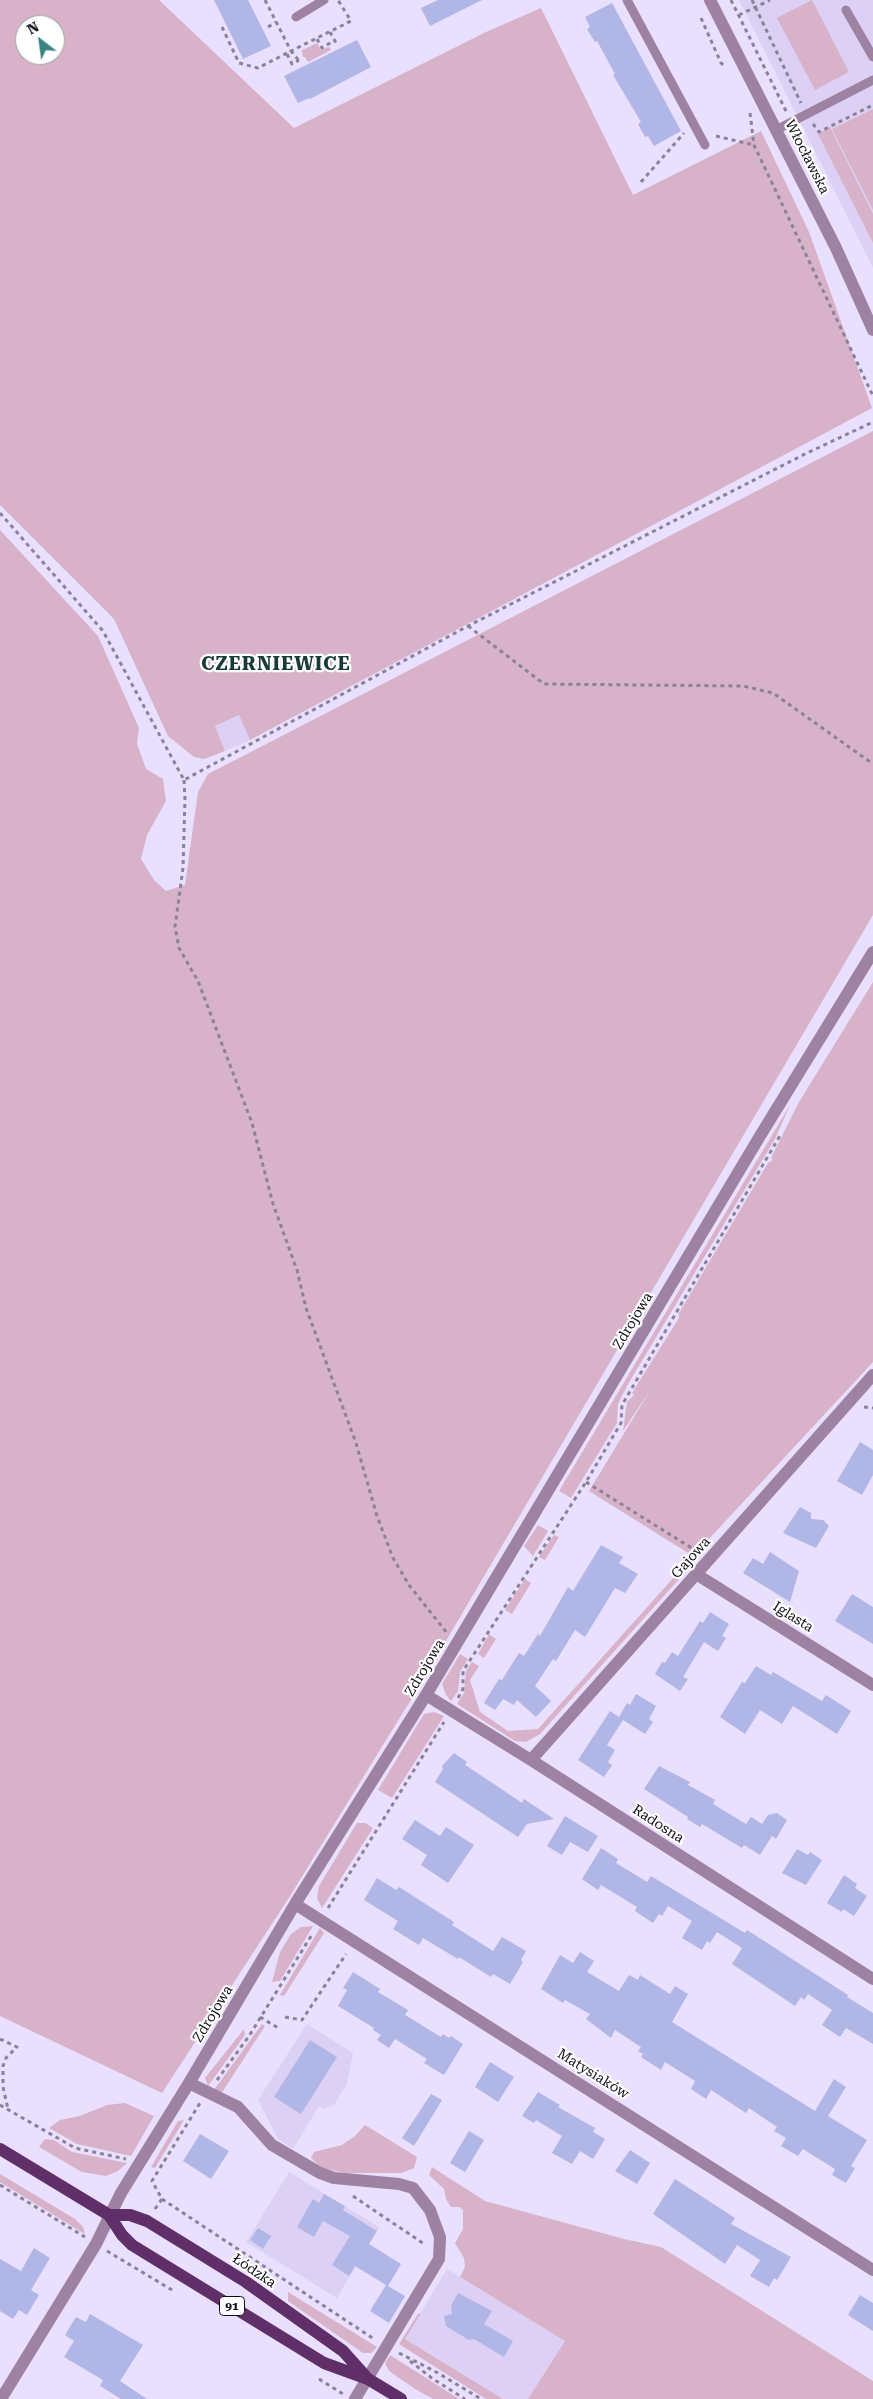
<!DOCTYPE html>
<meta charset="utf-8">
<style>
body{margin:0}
#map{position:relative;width:873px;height:2399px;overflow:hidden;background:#e9dffe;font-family:"Roboto Serif",serif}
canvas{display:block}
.north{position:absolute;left:15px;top:15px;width:50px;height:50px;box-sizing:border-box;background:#fff;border:1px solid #a09fa3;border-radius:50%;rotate:330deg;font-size:14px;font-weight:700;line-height:20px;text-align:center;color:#110e18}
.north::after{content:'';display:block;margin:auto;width:18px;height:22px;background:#3b8382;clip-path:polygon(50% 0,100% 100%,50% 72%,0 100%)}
</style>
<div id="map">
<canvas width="873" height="2399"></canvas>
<div class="north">N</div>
</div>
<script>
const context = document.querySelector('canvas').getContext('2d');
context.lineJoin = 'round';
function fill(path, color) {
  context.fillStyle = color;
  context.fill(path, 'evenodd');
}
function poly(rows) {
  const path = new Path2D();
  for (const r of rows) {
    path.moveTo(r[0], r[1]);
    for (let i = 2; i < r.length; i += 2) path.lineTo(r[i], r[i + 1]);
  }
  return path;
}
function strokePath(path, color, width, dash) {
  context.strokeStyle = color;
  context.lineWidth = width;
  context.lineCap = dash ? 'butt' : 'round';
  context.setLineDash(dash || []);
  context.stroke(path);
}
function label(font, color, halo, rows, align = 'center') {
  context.font = font + ' "Roboto Serif",serif';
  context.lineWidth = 4.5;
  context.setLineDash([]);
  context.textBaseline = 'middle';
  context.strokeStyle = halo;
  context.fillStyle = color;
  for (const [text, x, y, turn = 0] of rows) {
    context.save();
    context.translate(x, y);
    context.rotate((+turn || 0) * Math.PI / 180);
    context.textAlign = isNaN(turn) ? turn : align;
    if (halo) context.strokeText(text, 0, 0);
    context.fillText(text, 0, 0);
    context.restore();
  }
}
const built = poly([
 [739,0,873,0,873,268,799,119],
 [240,715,250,740,225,751,215,726],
 [307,2024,353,2053,347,2084,334,2105,324,2109,319,2106,293,2149,278,2139,258,2100],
 [289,2172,379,2227,337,2298,246,2242],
 [447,2269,565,2341,528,2399,503,2399,405,2339]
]);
const green = poly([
 [0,0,159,0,294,128,486,32,541,8,633,195,761,131,809,232,872,408,250,740,239,715,215,726,225,751,204,759,194,757,168,736,114,619,0,505],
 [25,25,55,25,55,55,25,55],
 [812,0,849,72,815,90,777,18],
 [317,43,321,50,329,47,331,50,308,62,305,57,303,57,302,50],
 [873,109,873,210,832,129],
 [830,127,873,214,873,243,818,134],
 [873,431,873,915,423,1680,290,1896,162,2093,0,2016,0,530,98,636,139,728,137,744,146,769,163,779,166,801,147,835,141,859,154,880,166,891,185,885,198,792,208,774],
 [873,982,873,1362,694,1555,698,1558,540,1734,526,1742,515,1741,457,1704,464,1693,466,1671,472,1662,479,1666,470,1680,480,1712,508,1731,538,1729,693,1556,589,1491,651,1389,623,1431,627,1402,634,1395,632,1393,679,1318,679,1313,768,1163,773,1160,771,1158,799,1102],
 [790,1105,775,1139,628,1384,618,1404,617,1423,571,1498,559,1491],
 [538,1525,548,1531,533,1556,524,1546],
 [554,1535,559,1537,545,1560,539,1557],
 [525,1579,531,1583,512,1614,505,1610],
 [489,1634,496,1639,484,1658,478,1654],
 [460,1654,468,1659,460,1672,458,1691,451,1701,446,1695,442,1684],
 [434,1712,444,1716,392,1798,378,1790,424,1714],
 [357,1823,365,1823,373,1828,322,1908,317,1898,319,1886],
 [313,1926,280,1981,272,1982,280,1952,291,1934,301,1927],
 [320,1928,324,1933,284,1996,280,1995],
 [262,2024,265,2026,221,2094,214,2090],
 [244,2029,245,2035,208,2086,205,2078],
 [125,2103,154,2116,131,2156,77,2144,49,2128,60,2120,80,2116,107,2105],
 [184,2120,155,2168,151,2167,178,2121],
 [365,2125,417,2157,414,2168,401,2173,345,2173,322,2168,311,2158,314,2152,342,2145,355,2136],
 [45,2139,54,2140,72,2152,127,2163,118,2171,106,2176,82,2172,39,2147],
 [432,2167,485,2201,624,2239,661,2247,873,2381,873,2399,528,2399,565,2341,460,2277,465,2267,464,2258,455,2243,463,2229,463,2210,459,2207,451,2207,446,2199,444,2189,429,2175],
 [0,2174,75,2219,83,2227,85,2234,0,2182],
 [288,2292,377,2347,371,2353,363,2353,288,2301],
 [421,2313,405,2339,503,2399,486,2399,399,2344,418,2314],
 [390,2355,459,2399,433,2399,415,2389,389,2371,385,2363]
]);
const building = poly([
 [214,0,248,0,271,46,243,59],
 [438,0,482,0,430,26,421,8],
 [612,3,681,131,654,146,648,136,645,137,638,124,641,122,613,75,615,74,597,41,595,42,587,29,590,27,585,17],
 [357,40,371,67,310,99,309,98,298,103,284,76],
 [860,1442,873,1450,873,1475,862,1495,837,1481],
 [800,1507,811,1513,811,1519,823,1520,829,1526,816,1548,783,1533],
 [601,1545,623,1557,619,1563,638,1574,625,1593,615,1588,585,1637,575,1630,556,1661,553,1659,535,1686,551,1701,536,1717,517,1700,514,1705,503,1699,495,1710,484,1703,499,1679,502,1680,519,1653,524,1656,538,1634,540,1636,568,1587,573,1591],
 [770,1552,799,1571,790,1602,743,1573,753,1558,763,1564],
 [852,1594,873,1607,873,1644,835,1621],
 [710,1612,729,1624,722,1636,726,1638,718,1651,704,1642,683,1677,688,1679,680,1691,655,1674,662,1662,665,1663,672,1652,678,1656,700,1621,703,1623],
 [756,1666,771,1675,773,1672,822,1701,826,1695,851,1711,837,1734,793,1706,782,1724,760,1710,745,1734,720,1717,742,1682,745,1683],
 [636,1694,656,1706,649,1719,653,1722,645,1734,623,1720,607,1745,615,1750,608,1762,612,1765,604,1777,578,1760,610,1711,619,1717,627,1703,630,1705],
 [454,1753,467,1762,465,1765,494,1784,522,1803,524,1799,554,1819,527,1824,518,1837,435,1782,443,1769,442,1766],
 [659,1766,690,1782,688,1785,715,1800,713,1804,746,1824,751,1817,762,1824,768,1815,777,1813,787,1820,776,1839,772,1836,760,1855,744,1845,742,1848,702,1824,700,1827,687,1819,688,1817,644,1789],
 [565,1816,598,1836,588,1852,570,1842,562,1855,547,1846],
 [415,1820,440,1836,446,1827,474,1845,448,1883,421,1865,427,1855,402,1839],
 [601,1848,618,1859,616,1863,647,1882,651,1876,745,1933,747,1930,848,1995,847,1997,873,2013,873,2044,846,2028,840,2037,822,2025,832,2010,808,1994,804,2000,801,1997,795,2006,732,1964,742,1948,717,1932,710,1943,707,1941,702,1950,682,1938,692,1921,668,1906,662,1916,659,1914,653,1923,635,1911,637,1907,601,1885,598,1890,582,1879],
 [797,1849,808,1855,810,1852,822,1860,806,1885,782,1873],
 [844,1875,857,1884,855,1888,867,1896,854,1916,843,1909,842,1912,827,1903],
 [377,1878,396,1890,399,1887,454,1922,452,1925,493,1951,502,1937,526,1951,521,1960,523,1962,510,1984,493,1974,491,1977,459,1957,458,1959,423,1938,419,1945,393,1929,398,1921,364,1900],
 [580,1952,594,1961,587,1972,619,1991,629,1975,638,1980,640,1975,670,1994,675,1986,688,1994,672,2022,815,2111,834,2079,846,2087,828,2116,867,2140,851,2166,855,2168,846,2183,832,2175,835,2169,806,2151,803,2149,798,2156,781,2146,786,2138,774,2131,777,2127,749,2108,746,2113,711,2090,706,2099,691,2089,695,2081,665,2062,661,2070,641,2057,643,2054,638,2051,641,2047,615,2030,611,2038,586,2019,590,2014,565,2000,563,2003,541,1989,560,1955,573,1963],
 [353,1972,380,1989,378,1992,408,2010,405,2015,441,2037,443,2034,449,2038,451,2036,463,2044,444,2075,424,2063,427,2059,395,2039,389,2048,377,2040,381,2035,373,2030,374,2028,338,2006,347,1990,343,1988],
 [310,2040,337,2057,301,2114,274,2097],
 [490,2062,514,2077,498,2102,475,2087],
 [538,2092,560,2105,558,2107,595,2128,593,2132,605,2139,593,2159,580,2151,572,2164,552,2153,562,2136,536,2120,534,2123,522,2116],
 [431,2094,442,2100,414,2146,402,2138],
 [469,2131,484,2140,465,2172,450,2163],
 [200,2134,229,2151,211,2179,183,2161],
 [630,2150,650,2163,637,2184,615,2171],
 [675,2179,735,2218,731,2224,791,2257,777,2280,774,2278,769,2287,750,2276,760,2260,737,2245,725,2264,653,2214],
 [324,2194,345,2206,343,2210,377,2231,369,2244,401,2264,388,2286,405,2296,389,2323,370,2311,386,2285,355,2266,349,2276,332,2265,350,2236,323,2221,314,2237,297,2227,313,2199,319,2203],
 [258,2228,271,2236,263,2249,250,2240],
 [34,2248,50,2258,31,2290,39,2295,27,2315,19,2310,13,2319,0,2311,0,2259,21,2271],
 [458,2293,492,2311,484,2324,513,2341,504,2357,474,2339,469,2340,446,2326,444,2316,452,2314,451,2306],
 [860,2295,873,2303,873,2331,848,2315],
 [90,2314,143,2345,120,2381,147,2399,121,2399,100,2386,103,2380,64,2357,74,2341,65,2335,76,2317,86,2322]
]);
const path = poly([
 [265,0,291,51,351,21,338,0],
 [731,0,786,111],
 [752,0,801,103],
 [739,15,770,0],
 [701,18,721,63,726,67],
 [222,27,239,63,258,68,291,51,300,62],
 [268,27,276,22],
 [330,32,336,43],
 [317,39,322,48,335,40],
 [287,54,292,64,299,60],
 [750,113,754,145,873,396],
 [813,124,819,132,873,105],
 [716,136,754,145],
 [641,182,684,133],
 [0,513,103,631,184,780,468,626,805,454,873,422],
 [468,626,544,684,743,686,773,693,873,764],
 [184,780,185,799,183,868,175,927,179,948,198,981,252,1123,273,1204,297,1270,306,1308,356,1443,377,1516,393,1558,409,1585,447,1633],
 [864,1407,873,1408],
 [586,1482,698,1552],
 [458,1698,463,1689,463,1671,586,1482,621,1423,622,1405,781,1134],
 [328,1908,444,1722],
 [260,2017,280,2029],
 [285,2017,302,2020,346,1954],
 [0,2039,17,2047,6,2058,3,2066,3,2087,8,2109],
 [217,2080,249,2036,313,1933],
 [0,2105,75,2148,126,2159],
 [0,2185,85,2237],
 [353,2196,424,2244],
 [162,2199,374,2339],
 [155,2209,162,2199,152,2181,200,2103],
 [107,2251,172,2290],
 [399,2353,438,2373,481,2399],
 [410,2361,433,2379,465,2399],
 [319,2379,343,2394]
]);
const service = poly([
 [627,0,705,145],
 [846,10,873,57],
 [296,17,324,0],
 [776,130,873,80]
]);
const minor = poly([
 [710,0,836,248,873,330],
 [696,1574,873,1685],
 [426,1695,531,1760,873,1979],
 [531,1760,873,1375],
 [295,1904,873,2270],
 [189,2083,238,2107,272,2145,320,2173,334,2178,399,2184,413,2188,430,2210,440,2237,439,2259,355,2399],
 [1,2399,96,2244,121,2193,189,2083,295,1904,426,1695,760,1136,873,952]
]);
const primary = poly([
 [0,2149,109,2215,122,2235,132,2245,324,2363,368,2379,401,2399],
 [109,2215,130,2215,147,2221,246,2282,343,2351,368,2379]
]);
const shields = [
 [232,2306,25]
];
const shieldNames = [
 ["91",232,2306]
];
const streetNames = [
 ["Włocławska",807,157,63],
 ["Zdrojowa",633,1321,-59],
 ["Gajowa",691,1558,-48],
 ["Iglasta",793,1617,32],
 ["Zdrojowa",425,1668,-59],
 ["Radosna",658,1824,33],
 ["Zdrojowa",213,2014,-59],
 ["Matysiaków",593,2074,32],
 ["Łódzka",254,2271,34]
];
const districtNames = [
 ["CZERNIEWICE",276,664]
];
fill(built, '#dcd0f4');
fill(green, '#d8b2c8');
fill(building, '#b0b6e6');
strokePath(path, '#8a8398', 3, [4, 4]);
strokePath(service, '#9e82a2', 9);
strokePath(minor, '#9e82a2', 12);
strokePath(primary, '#602f69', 12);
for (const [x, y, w] of shields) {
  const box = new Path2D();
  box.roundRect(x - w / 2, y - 9.5, w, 19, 4);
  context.fillStyle = '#fff';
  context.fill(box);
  strokePath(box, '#110e18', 1);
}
label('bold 12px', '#110e18', null, shieldNames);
label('14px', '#110e18', '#fff', streetNames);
context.letterSpacing = '1px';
label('bold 19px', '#183a39', '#fff', districtNames);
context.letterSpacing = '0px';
</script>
